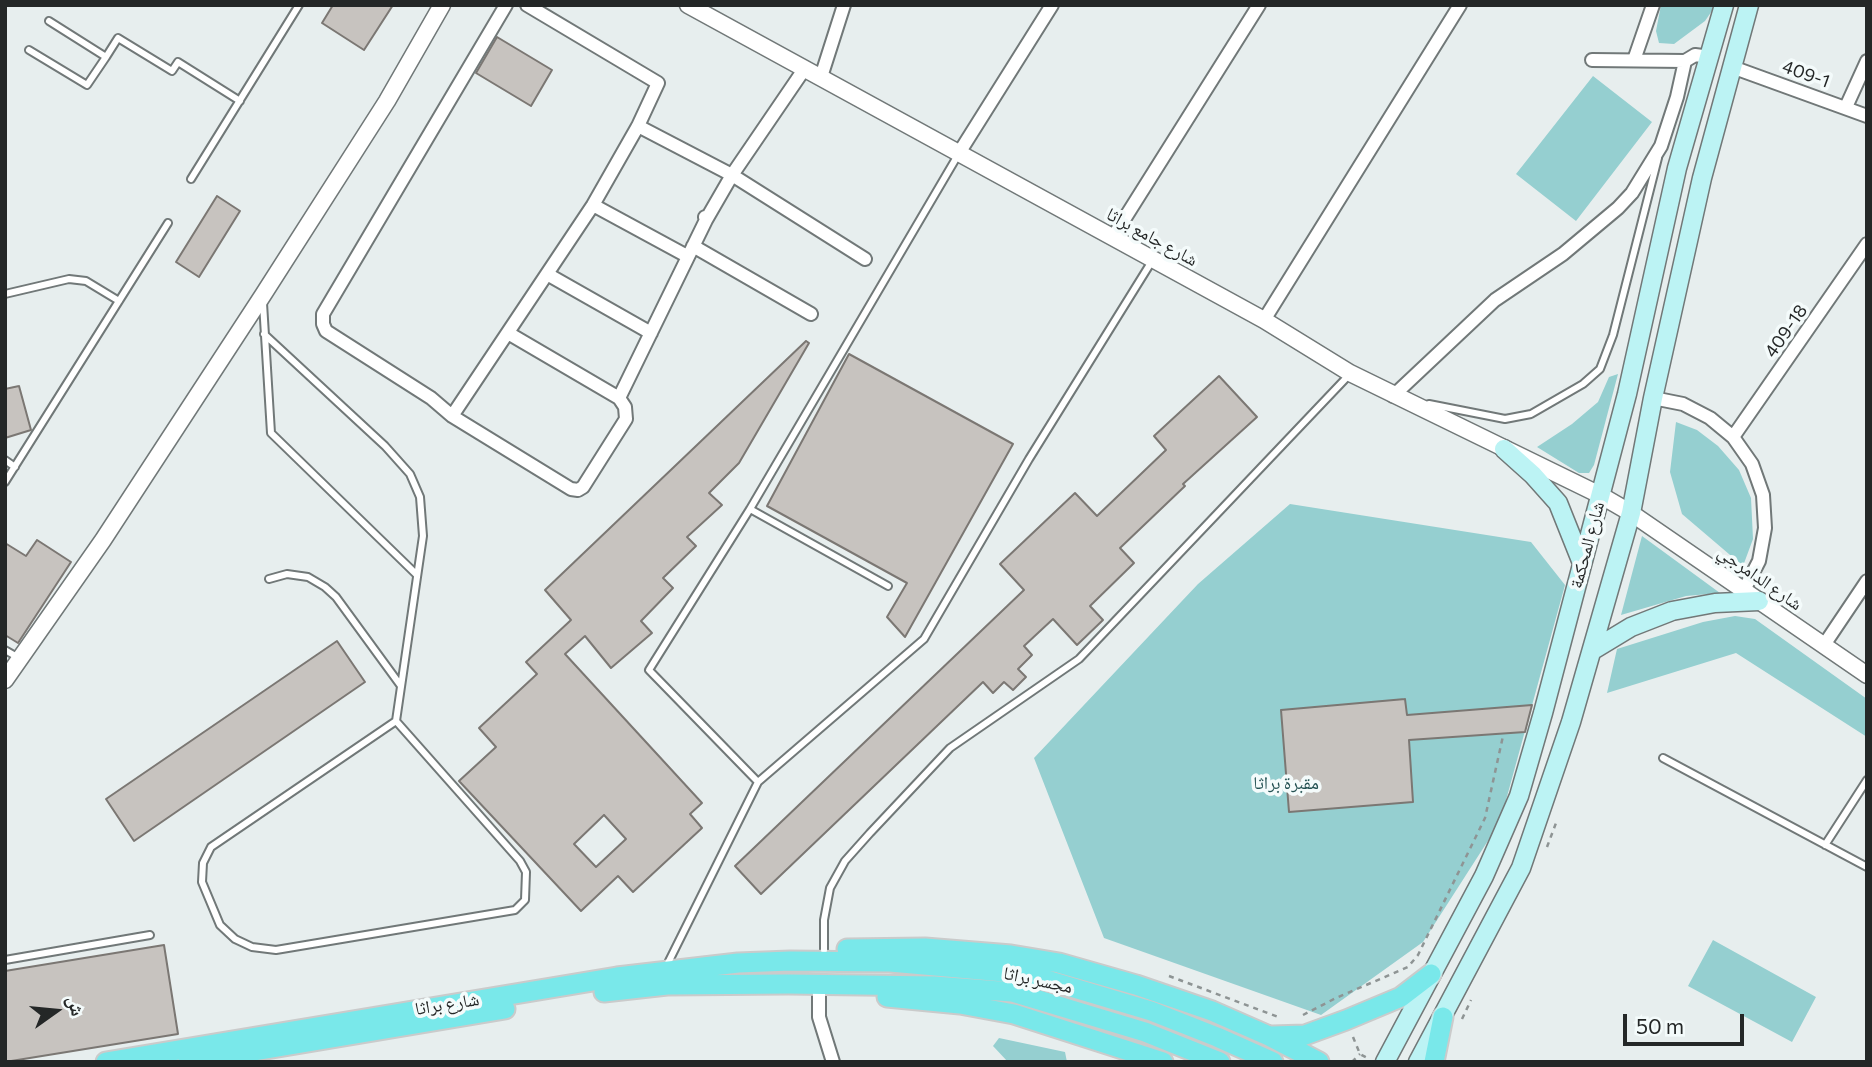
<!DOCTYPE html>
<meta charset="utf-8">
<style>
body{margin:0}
#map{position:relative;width:1872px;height:1067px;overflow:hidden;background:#e7eeee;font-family:Commissioner,"Noto Naskh Arabic",sans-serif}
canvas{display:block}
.frame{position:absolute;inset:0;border:7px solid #242727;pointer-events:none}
.north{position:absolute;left:21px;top:976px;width:70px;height:70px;-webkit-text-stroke:5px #f4fbfb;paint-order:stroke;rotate:75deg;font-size:19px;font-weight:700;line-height:28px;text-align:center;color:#242727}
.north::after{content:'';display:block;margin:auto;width:24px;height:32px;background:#242727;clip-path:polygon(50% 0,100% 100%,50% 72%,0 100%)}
.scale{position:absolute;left:1623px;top:1014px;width:121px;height:32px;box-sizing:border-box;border:4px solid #242727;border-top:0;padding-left:9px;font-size:21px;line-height:24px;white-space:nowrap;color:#242727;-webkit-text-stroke:5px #f4fbfb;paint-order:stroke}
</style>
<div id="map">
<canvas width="1872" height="1067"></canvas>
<div class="frame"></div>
<div class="north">ش</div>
<div class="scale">50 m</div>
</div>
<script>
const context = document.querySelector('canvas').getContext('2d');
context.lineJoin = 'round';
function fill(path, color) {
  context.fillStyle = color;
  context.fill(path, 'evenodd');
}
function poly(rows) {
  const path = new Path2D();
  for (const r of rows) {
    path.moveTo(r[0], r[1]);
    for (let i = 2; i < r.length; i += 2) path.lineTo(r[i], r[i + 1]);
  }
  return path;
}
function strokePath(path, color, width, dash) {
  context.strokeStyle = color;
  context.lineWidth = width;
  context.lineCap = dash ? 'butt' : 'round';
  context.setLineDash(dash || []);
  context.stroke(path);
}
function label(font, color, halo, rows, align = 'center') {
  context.font = font + ' Commissioner,"Noto Naskh Arabic",sans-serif';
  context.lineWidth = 7;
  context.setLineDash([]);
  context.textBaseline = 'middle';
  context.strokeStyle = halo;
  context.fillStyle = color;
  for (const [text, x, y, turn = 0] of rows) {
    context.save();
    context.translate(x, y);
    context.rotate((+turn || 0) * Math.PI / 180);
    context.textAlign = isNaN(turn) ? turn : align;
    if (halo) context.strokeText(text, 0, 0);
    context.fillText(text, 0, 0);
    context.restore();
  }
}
const green = poly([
 [1661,5,1716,5,1705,21,1674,44,1659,43,1656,31],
 [1593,76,1652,122,1576,221,1516,174],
 [1618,374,1594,465,1589,473,1579,473,1537,447,1572,424,1598,402,1609,377],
 [1676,422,1697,430,1718,446,1739,470,1751,498,1753,539,1743,566,1682,514,1670,472],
 [1290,504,1531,542,1565,585,1500,822,1423,942,1321,1015,1104,938,1034,758,1198,584],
 [1642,536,1720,593,1686,596,1621,615],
 [1735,616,1755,619,1867,699,1867,737,1736,653,1607,693,1617,649,1703,622],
 [1713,940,1816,997,1792,1042,1688,986],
 [999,1038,1065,1052,1067,1062,1008,1062,993,1046]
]);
const building = poly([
 [333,5,393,5,364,50,322,23,333,5],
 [497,37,552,70,531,106,476,73,497,37],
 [217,196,240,211,199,277,176,262,217,196],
 [806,341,809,343,739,463,709,493,722,505,687,537,696,546,663,578,673,588,641,621,652,633,611,668,585,636,565,654,702,803,690,814,702,828,633,892,618,876,581,911,459,781,496,747,479,728,537,674,526,662,571,620,545,590,806,341],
 [604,815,626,839,596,867,574,844,604,815],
 [849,354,1013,444,905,637,887,617,907,583,767,506,849,354],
 [1219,376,1257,417,1183,484,1185,486,1120,548,1134,563,1090,606,1103,620,1077,645,1053,619,1024,646,1032,655,1018,669,1026,677,1013,690,1004,682,993,693,983,682,761,894,735,866,1024,590,1000,564,1075,493,1097,516,1166,450,1154,436,1219,376],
 [19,386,31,430,5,438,5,389,19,386],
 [37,540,71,562,18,643,5,635,5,543,26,556,37,540],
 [337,641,365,682,134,841,106,799,337,641],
 [1405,699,1407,715,1532,705,1525,732,1409,740,1413,802,1289,812,1281,710,1405,699],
 [164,945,178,1034,5,1062,5,971,164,945]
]);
const path = poly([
 [1547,847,1556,823],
 [1169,976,1281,1018],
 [1303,1015,1336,998,1408,967,1418,955,1485,818,1503,736],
 [1462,1019,1471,1000],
 [1353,1037,1360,1054,1369,1059],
 [1352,1062,1360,1054]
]);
const service = poly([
 [49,21,106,57,118,38,172,71,178,62,240,101],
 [29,50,87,85,106,57],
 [191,179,299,5],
 [5,294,69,279,86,281,119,301],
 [263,303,271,433,417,575],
 [264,334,385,446,410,474,420,497,423,536,396,721,211,847,203,863,202,882,220,925,235,939,252,947,276,950,515,910,525,900,526,872,520,861,396,721],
 [1429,404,1505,419,1531,414,1583,384,1600,369,1613,335,1658,158],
 [5,460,15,467],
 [5,482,168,223],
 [750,509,888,586],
 [269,579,287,574,308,577,325,587,336,597,401,686],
 [5,650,19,658],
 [1663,758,1867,867],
 [758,782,649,670,750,509,958,155],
 [1825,845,1867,780],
 [824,950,824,920,830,888,845,861,870,833,950,748,1079,659,1349,375],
 [5,960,150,935],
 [665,969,758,782,924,639,1029,459,1152,261]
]);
const minor = poly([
 [506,5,323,314,323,324,326,331,431,398,452,416,571,489,578,490,583,487,626,419,625,407,619,398,508,333],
 [1592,60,1685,61],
 [1634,60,1653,5],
 [1732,67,1867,116],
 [821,77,844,5],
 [1846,107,1867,61],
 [638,126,732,175,865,259],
 [959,153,1052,5],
 [593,205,687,256],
 [705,217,706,220,732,175,805,68],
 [1113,237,1259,5],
 [693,246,811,314],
 [547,274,651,333],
 [1264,320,1460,5],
 [1393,396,1495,300,1563,254,1618,208,1632,193,1661,146,1677,97,1685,61,1695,55,1710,57],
 [619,398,706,220],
 [1653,398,1683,404,1710,418,1733,437,1752,464,1763,495,1765,528,1759,561,1744,590],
 [452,416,593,205,638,126,658,83,527,5],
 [1733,437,1867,244],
 [1824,645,1867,581],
 [819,994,819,1017,833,1062]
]);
const tertiary = poly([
 [688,5,1264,320,1350,373,1600,495,1631,513,1867,675],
 [5,680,103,540,263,295,387,101,442,5]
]);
const secondary = poly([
 [1504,449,1533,475,1558,503,1582,563],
 [1593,650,1631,627,1672,611,1715,603,1759,601],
 [1385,1062,1484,876,1519,796,1543,713,1627,394,1677,168,1724,5],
 [1418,1062,1521,868,1571,722,1631,513,1653,398,1702,178,1749,5]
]);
const primary = poly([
 [847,949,925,948,1011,955,1059,963,1136,985,1212,1011,1269,1036,1319,1062],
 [604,992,667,985,788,984,934,986,1012,992,1145,1032,1220,1062],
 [887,997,960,1004,1014,1014,1163,1062],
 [1272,1036,1305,1035,1346,1020,1401,997,1431,974],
 [106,1062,617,977,738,963,790,961,890,962,1027,974,1151,1011,1217,1037,1273,1062],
 [188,1062,505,1009],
 [1434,1062,1443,1017]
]);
const streetNames = [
 ["409-1",1806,74,20],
 ["شارع جامع براثا",1152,237,29],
 ["409-18",1786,331,-55],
 ["شارع المحكمة",1587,545,-75],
 ["شارع الدامرجي",1760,578,35],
 ["مجسر براثا",1038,980,12],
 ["شارع براثا",447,1004,-9]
];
const parkNames = [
 ["مقبرة براثا",1286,783]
];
fill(green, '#95cfd0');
fill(building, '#c7c3bf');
strokePath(building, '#7b7773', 2);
strokePath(service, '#717878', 10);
strokePath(minor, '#717878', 16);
strokePath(tertiary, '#717878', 19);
strokePath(secondary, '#717878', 21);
strokePath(primary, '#cacbcb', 23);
strokePath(path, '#8e9494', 2.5, [5, 5]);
strokePath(service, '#fff', 6);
strokePath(minor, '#fff', 12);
strokePath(tertiary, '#fff', 16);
strokePath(secondary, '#bcf3f4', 18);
strokePath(primary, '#79e8ea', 19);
label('18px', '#242727', '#f4fbfb', streetNames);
label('18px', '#245253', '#f4fbfb', parkNames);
</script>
